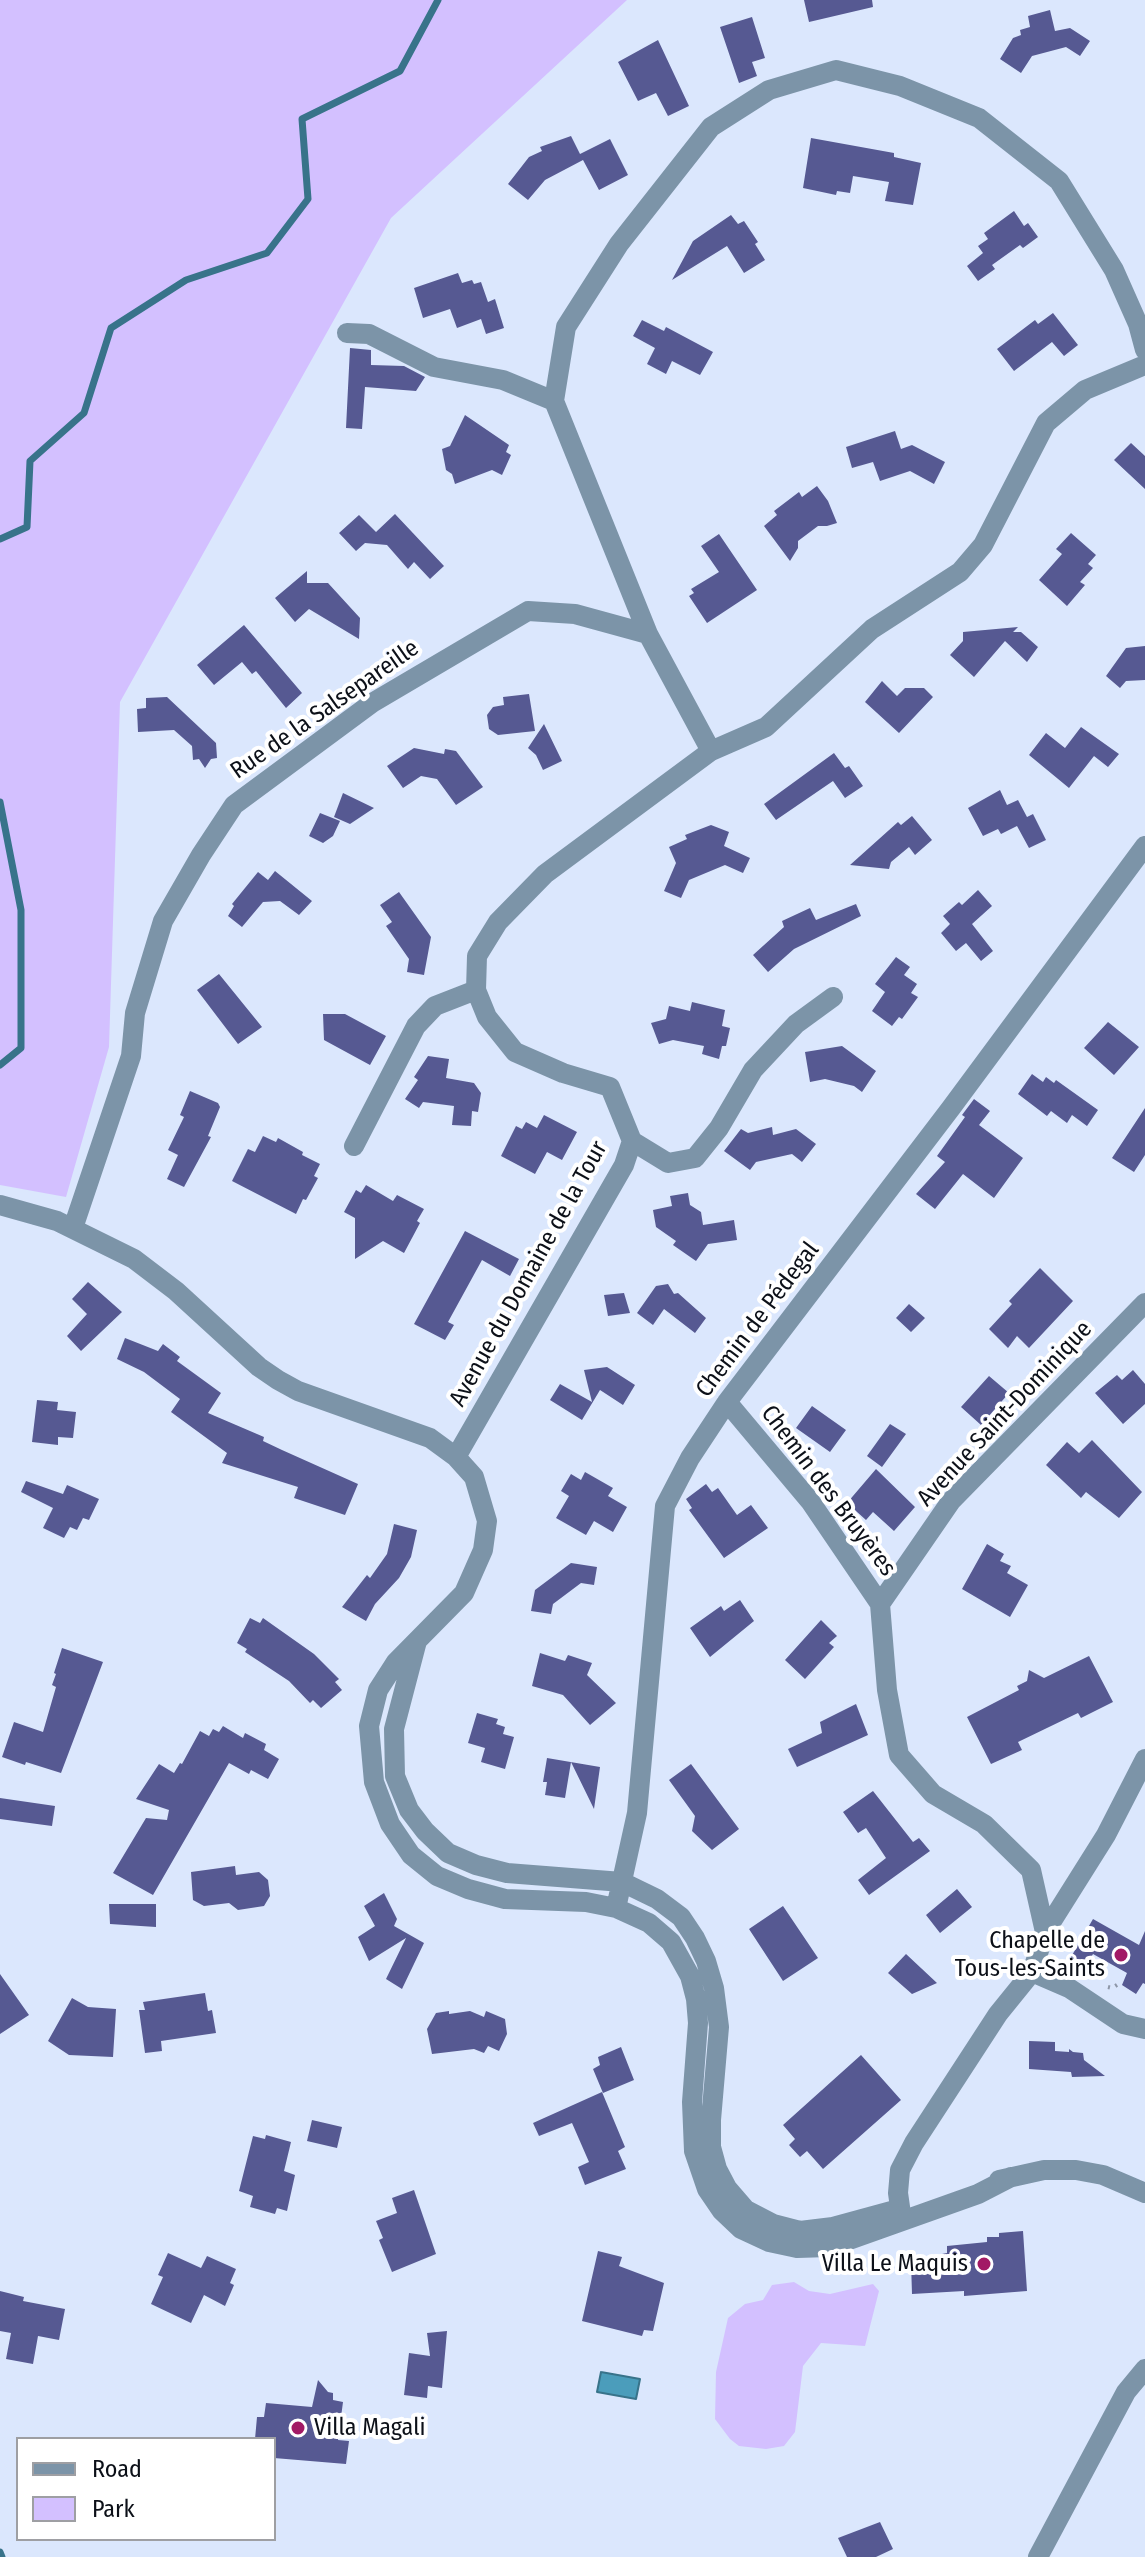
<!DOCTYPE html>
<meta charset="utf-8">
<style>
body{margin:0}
#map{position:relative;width:1145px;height:2557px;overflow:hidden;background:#dbe7fd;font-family:"Fira Sans Condensed",sans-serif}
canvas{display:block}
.legend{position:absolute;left:16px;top:2437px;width:260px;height:104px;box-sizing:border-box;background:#fff;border:2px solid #9e9fa3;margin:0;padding:10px 14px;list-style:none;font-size:24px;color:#0c1018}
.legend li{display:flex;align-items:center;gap:16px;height:40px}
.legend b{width:40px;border:2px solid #9e9fa3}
</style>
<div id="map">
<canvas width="1145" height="2557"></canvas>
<ul class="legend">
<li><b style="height:10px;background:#7c94a8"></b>Road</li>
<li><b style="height:22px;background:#d3c0ff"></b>Park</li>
</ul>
</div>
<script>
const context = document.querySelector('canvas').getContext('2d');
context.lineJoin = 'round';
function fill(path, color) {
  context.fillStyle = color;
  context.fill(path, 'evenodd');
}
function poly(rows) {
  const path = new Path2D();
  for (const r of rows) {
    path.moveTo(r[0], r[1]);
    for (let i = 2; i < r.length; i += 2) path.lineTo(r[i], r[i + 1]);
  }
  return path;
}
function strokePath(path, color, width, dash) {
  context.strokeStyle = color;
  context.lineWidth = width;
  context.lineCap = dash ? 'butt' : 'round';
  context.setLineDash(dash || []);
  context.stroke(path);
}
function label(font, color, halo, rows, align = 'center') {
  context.font = font + ' "Fira Sans Condensed",sans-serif';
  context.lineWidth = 8;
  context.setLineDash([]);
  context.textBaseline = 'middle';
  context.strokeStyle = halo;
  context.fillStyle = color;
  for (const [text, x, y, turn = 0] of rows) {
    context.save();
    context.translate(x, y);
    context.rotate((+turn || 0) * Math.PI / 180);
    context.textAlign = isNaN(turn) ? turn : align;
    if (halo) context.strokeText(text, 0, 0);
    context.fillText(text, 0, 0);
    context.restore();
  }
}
const green = poly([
 [0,0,627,0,391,218,120,702,109,1047,66,1197,0,1185],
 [794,2282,809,2291,830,2294,873,2284,879,2291,865,2346,821,2343,803,2366,795,2432,784,2446,766,2449,739,2446,730,2439,715,2419,716,2372,728,2318,745,2304,763,2300,772,2285]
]);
const water = poly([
 [601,2372,640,2379,636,2399,597,2392,601,2372]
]);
const stream = poly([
 [0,539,27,527,30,461,84,413,111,328,186,280,267,253,308,199,302,119,400,71,438,0],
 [0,802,21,910,21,1048,0,1065],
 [0,2552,2,2557]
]);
const building = poly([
 [804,0,872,0,873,7,809,22],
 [1050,10,1055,31,1070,28,1090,41,1080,56,1066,47,1032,56,1021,73,1000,59,1013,38,1021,35,1020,30,1030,27,1028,16],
 [752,17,765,58,752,62,757,76,739,83,720,27],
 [658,40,689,106,668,116,656,93,638,101,618,62],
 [571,136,580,154,610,139,628,175,599,190,583,160,545,180,528,200,508,184,529,157,542,151,540,147],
 [811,138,894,153,894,157,921,163,913,205,885,201,889,182,853,176,850,193,837,191,836,195,803,188],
 [1014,211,1024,226,1028,223,1038,237,1023,248,1020,245,992,265,995,269,978,281,967,266,983,253,978,246,988,239,984,233],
 [731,215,738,224,744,221,758,242,755,244,765,260,744,273,727,246,672,280,693,241],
 [458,273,462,283,472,280,474,284,481,282,488,302,495,299,504,328,486,334,481,319,457,328,450,309,423,318,414,288],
 [1053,313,1078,345,1064,356,1052,342,1014,371,997,349,1035,320,1038,324],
 [642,320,664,331,666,327,713,352,700,375,672,361,666,374,647,364,655,348,633,336],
 [350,348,371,350,371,365,404,366,425,377,416,391,365,387,362,429,346,428],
 [465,415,509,445,506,452,511,455,502,475,492,470,455,484,452,474,446,470,442,449,450,446],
 [895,431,901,449,912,445,945,462,934,484,910,471,880,481,873,462,852,468,846,447],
 [1131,443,1145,456,1145,489,1114,460],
 [817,486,828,501,837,523,827,526,818,526,798,541,798,548,790,561,764,526,777,515,774,511,799,492,802,497],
 [395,514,444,566,430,579,414,562,408,569,387,545,365,543,356,551,339,533,359,515,376,532],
 [1071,533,1096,555,1088,564,1093,568,1080,582,1085,585,1067,606,1039,580,1062,554,1056,549],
 [719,534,757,590,707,623,689,596,694,593,691,589,719,572,701,546],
 [307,571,307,583,328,583,360,618,359,639,309,609,295,622,275,598],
 [244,625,302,693,286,708,256,671,252,674,242,662,214,685,197,665],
 [1018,627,1013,632,1021,632,1038,647,1027,662,1005,641,974,677,950,655,963,641,963,632],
 [1145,646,1145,680,1126,681,1120,688,1106,676,1126,648],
 [882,681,897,696,905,688,924,688,933,697,899,733,865,702],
 [529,694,535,731,498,735,489,729,487,715,493,707,504,705,503,697],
 [167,697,216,743,217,758,211,759,205,768,199,759,193,760,192,746,174,730,138,732,137,709,146,708,146,698],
 [544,724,562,761,543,770,536,755,528,748],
 [1081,727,1119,754,1108,767,1094,756,1069,788,1029,755,1046,733,1065,748],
 [414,748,444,754,445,749,456,751,483,787,456,805,437,779,421,776,403,788,387,766],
 [834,753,845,768,849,766,863,786,845,798,833,781,776,820,764,804],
 [1000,790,1007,805,1018,800,1027,817,1033,814,1046,840,1029,848,1017,826,1001,834,998,829,983,836,968,808],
 [343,793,374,808,350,824,334,817],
 [320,813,340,821,333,836,323,843,309,836],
 [912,816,932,840,915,855,909,847,891,862,889,869,850,865,898,822,901,825],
 [711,825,729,832,724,846,750,858,743,873,725,865,689,880,681,898,664,891,676,863,669,847,687,839,685,835],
 [275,871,312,901,299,915,280,901,263,902,242,927,228,916,234,906,232,904,258,872,268,880],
 [978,890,992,906,972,924,993,951,981,961,966,943,956,951,941,933,950,924,943,916,959,902,962,905],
 [399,892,431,937,424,975,407,972,409,959,386,926,392,922,380,905],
 [856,904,861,916,794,949,768,972,753,955,784,927,782,921,810,908,816,920],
 [896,957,910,967,904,975,917,984,911,993,918,997,902,1019,899,1017,892,1026,872,1011,885,992,875,984],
 [219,974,262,1027,238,1044,197,990],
 [692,1002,725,1010,722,1026,730,1028,726,1046,722,1046,719,1059,702,1054,704,1046,673,1040,659,1044,651,1023,666,1019,669,1006,690,1011],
 [323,1014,345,1014,386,1036,370,1065,324,1040],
 [1108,1022,1139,1047,1114,1075,1084,1048],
 [842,1046,876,1071,862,1092,854,1086,825,1079,810,1082,805,1052],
 [428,1056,449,1059,446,1078,474,1083,481,1093,478,1112,472,1111,471,1126,452,1125,454,1106,423,1102,419,1108,405,1099,418,1080,414,1077],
 [1032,1074,1043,1082,1046,1077,1054,1083,1056,1080,1098,1110,1087,1126,1072,1115,1067,1123,1051,1111,1047,1116,1018,1094],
 [190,1091,218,1103,220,1107,208,1136,211,1137,184,1187,167,1179,178,1155,168,1150,184,1117,180,1115],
 [974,1099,990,1111,979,1125,1023,1158,994,1198,963,1174,935,1209,916,1194,945,1162,937,1156,965,1117,962,1115],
 [1145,1108,1145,1155,1134,1172,1112,1158],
 [544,1115,577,1132,562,1160,547,1152,535,1174,501,1156,516,1126,522,1129,526,1122,537,1128],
 [772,1127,773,1135,796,1129,816,1144,802,1162,792,1154,756,1162,750,1170,724,1151,741,1129,748,1133],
 [263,1136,276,1142,278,1138,303,1152,302,1155,320,1164,314,1176,318,1178,306,1200,303,1199,296,1214,232,1181,248,1149,255,1152],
 [366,1185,393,1201,397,1195,424,1209,417,1221,420,1223,404,1253,383,1241,355,1259,355,1218,344,1212,356,1190,361,1193],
 [688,1193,690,1205,701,1212,703,1225,734,1220,737,1240,708,1244,696,1261,673,1245,676,1241,656,1227,653,1210,672,1206,670,1196],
 [465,1231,519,1259,510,1276,482,1260,448,1322,454,1325,445,1340,414,1324],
 [1040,1268,1073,1301,1029,1348,1017,1336,1008,1348,989,1329,1012,1304,1009,1301],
 [88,1282,122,1312,81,1351,67,1336,87,1314,72,1299],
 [668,1284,674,1294,678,1293,706,1318,695,1333,664,1309,653,1325,637,1313,656,1286],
 [624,1293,630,1313,608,1316,604,1295],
 [909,1304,925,1318,911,1332,896,1318],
 [125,1338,158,1351,163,1344,180,1357,177,1361,221,1393,208,1413,264,1437,263,1441,282,1450,358,1484,345,1515,294,1498,298,1487,222,1463,227,1453,171,1412,180,1399,144,1372,117,1359],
 [607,1367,635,1385,623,1405,600,1390,582,1420,550,1400,560,1384,592,1402,584,1370],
 [1133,1370,1145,1384,1145,1404,1123,1424,1095,1393,1117,1375,1122,1380],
 [989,1376,1009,1393,981,1425,961,1407],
 [37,1400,58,1402,57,1410,76,1412,73,1438,58,1437,58,1445,32,1442],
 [812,1406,846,1430,830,1452,796,1428],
 [890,1424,906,1434,882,1467,867,1456],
 [1092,1440,1142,1492,1119,1518,1086,1492,1081,1498,1046,1465,1067,1442,1079,1453],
 [876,1469,915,1507,894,1531,873,1512,866,1520,847,1503],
 [585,1472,613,1488,608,1496,627,1507,613,1532,594,1521,586,1535,556,1518,569,1496,561,1491,571,1474,581,1480],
 [26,1481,63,1494,67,1485,99,1499,89,1520,83,1518,77,1530,70,1527,64,1538,43,1528,53,1508,21,1492],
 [706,1484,712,1492,718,1488,737,1515,751,1505,768,1528,724,1558,689,1510,692,1508,686,1499],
 [394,1524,417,1530,411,1557,399,1578,375,1604,366,1621,342,1607,367,1575,370,1578,387,1554],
 [987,1544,1004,1554,1000,1561,1011,1566,1007,1573,1028,1585,1010,1617,962,1589],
 [571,1563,597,1567,594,1585,581,1583,553,1604,551,1614,531,1611,535,1590],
 [740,1600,754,1621,710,1657,690,1628,721,1606,724,1611],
 [250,1618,260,1623,263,1618,314,1654,339,1679,335,1682,342,1690,321,1708,313,1700,310,1703,289,1681,245,1652,247,1649,237,1643],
 [821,1620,837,1636,829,1643,834,1647,805,1679,785,1660],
 [62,1648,103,1662,61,1773,26,1762,25,1765,2,1757,14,1722,43,1732,56,1687,52,1685,56,1674,54,1673],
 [540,1653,565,1661,568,1655,592,1663,587,1675,616,1703,590,1725,563,1695,532,1686],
 [1089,1656,1113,1702,1081,1718,1078,1713,1018,1742,1022,1750,991,1764,967,1717,1019,1690,1017,1686,1027,1681,1029,1670,1044,1678],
 [856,1704,868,1735,797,1767,788,1749,822,1733,820,1722],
 [477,1713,498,1719,496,1724,505,1727,503,1734,514,1737,505,1769,481,1762,485,1748,468,1743],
 [223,1726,243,1738,245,1733,266,1744,264,1750,279,1759,268,1779,251,1770,249,1774,229,1763,153,1895,113,1873,146,1818,167,1820,169,1810,136,1799,159,1764,174,1773,180,1763,182,1764,200,1731,209,1736,213,1729,219,1732],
 [547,1758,600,1767,594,1809,571,1762,565,1798,545,1795,547,1782,543,1782],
 [691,1764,739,1829,712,1850,692,1831,695,1816,669,1780],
 [873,1791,913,1842,919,1838,930,1851,869,1895,858,1880,886,1858,866,1828,858,1833,843,1812],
 [0,1798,55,1806,52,1826,0,1819],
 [235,1866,236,1875,259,1872,268,1880,270,1896,264,1906,238,1910,229,1903,204,1906,193,1900,191,1872],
 [957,1889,972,1907,940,1933,926,1915],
 [384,1893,397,1919,394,1926,424,1943,402,1989,386,1979,406,1938,369,1961,358,1937,375,1926,364,1906],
 [109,1904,156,1904,156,1927,110,1924],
 [783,1906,818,1958,783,1981,749,1929],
 [1093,1919,1139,1945,1145,1931,1145,1984,1143,1983,1136,1994,1122,1985,1127,1973,1093,1954,1086,1966,1071,1957],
 [906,1954,937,1983,912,1994,888,1973],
 [0,1974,29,2015,0,2034],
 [205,1993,208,2011,212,2010,216,2033,161,2041,162,2051,145,2053,139,2010,145,2010,143,2002],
 [72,1998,88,2007,116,2009,113,2057,69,2055,48,2041],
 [449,2011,449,2014,470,2011,484,2017,486,2011,505,2019,507,2034,499,2051,488,2046,484,2053,474,2049,432,2054,427,2029,436,2013],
 [1029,2041,1055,2042,1055,2051,1069,2052,1069,2049,1073,2052,1083,2053,1084,2060,1105,2076,1072,2077,1071,2072,1029,2069],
 [621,2047,634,2080,603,2093,593,2069,600,2065,598,2057],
 [861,2055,901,2100,823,2169,807,2151,800,2157,789,2145,795,2139,783,2125],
 [602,2092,625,2147,618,2151,626,2169,585,2185,578,2167,589,2162,572,2123,539,2136,533,2123],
 [312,2120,342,2127,337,2148,307,2141],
 [266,2135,291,2142,284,2171,295,2175,287,2211,277,2208,275,2214,250,2207,253,2196,239,2191,253,2136,265,2139],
 [414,2190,436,2254,392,2272,379,2240,383,2238,376,2221,397,2213,392,2198],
 [1023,2231,1027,2291,964,2296,964,2291,912,2294,911,2262,942,2259,942,2254,947,2253,947,2246,987,2242,987,2237,999,2237,999,2233],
 [598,2251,622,2257,619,2266,664,2283,653,2331,644,2330,642,2336,582,2321],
 [168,2253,201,2268,207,2256,236,2269,230,2283,234,2285,225,2306,204,2295,191,2323,151,2304,163,2277,158,2275],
 [0,2291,24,2297,23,2301,65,2309,59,2340,38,2336,33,2364,6,2359,11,2333,0,2331],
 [447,2331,442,2388,428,2386,427,2398,404,2395,409,2353,430,2356,427,2333],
 [318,2380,328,2392,333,2393,333,2400,343,2402,338,2440,349,2441,346,2464,274,2458,274,2439,255,2439,257,2417,264,2417,266,2403,312,2407],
 [880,2522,893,2549,876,2557,847,2557,838,2538]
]);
const path = poly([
 [1108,1987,1112,1988,1120,1983]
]);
const minor = poly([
 [347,333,369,334,434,367,503,380,554,401],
 [711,751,648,634,554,401,566,327,619,244,711,127,769,90,836,70,900,86,979,118,1059,181,1114,270,1138,324,1145,350],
 [632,1141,668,1163,695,1158,719,1128,753,1070,796,1024,833,997],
 [354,1146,416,1026,435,1006,476,990],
 [0,1205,57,1221,134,1259,176,1291,259,1367,278,1380,298,1391,430,1438,456,1457,474,1477,487,1521,483,1550,464,1593,396,1662,378,1690,369,1726,374,1782,390,1824,411,1855,437,1876,468,1889,505,1899,586,1902,616,1908,649,1923,671,1942,690,1976,696,1999,698,2023,692,2102,694,2151,707,2189,722,2211,741,2229,769,2242,797,2248,829,2247,978,2194,1011,2177],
 [73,1228,131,1056,135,1013,163,921,201,855,234,805,372,703,528,611,575,614,648,634],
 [727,1402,810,1501,880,1604,887,1690,899,1755,933,1794,984,1824,1031,1870,1045,1932],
 [456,1457,624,1165,632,1141,610,1087,563,1073,515,1052,487,1017,476,990,477,956,498,922,545,874,711,751,766,727,872,629,960,572,983,545,1046,423,1085,390,1145,365],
 [880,1604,951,1501,1145,1303],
 [417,1641,394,1729,395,1776,409,1810,425,1831,448,1853,476,1865,507,1873,622,1882,657,1899,681,1917,695,1938,706,1961,714,1988,719,2027,711,2120,711,2147,717,2169,727,2188,746,2210,773,2224,800,2231,833,2227,899,2209],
 [616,1908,637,1813,665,1506,690,1458,727,1402,951,1108,1145,846],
 [1032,1972,1069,1988,1123,2024,1145,2029],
 [999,2180,1044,2170,1076,2170,1103,2175,1145,2193],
 [902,2221,898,2193,900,2170,914,2143,998,2014,1032,1972,1045,1932,1106,1835,1145,1759],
 [1038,2557,1126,2392,1145,2369]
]);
const markers = [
 [1121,1955,8,"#a21a65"],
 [984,2264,8,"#a21a65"],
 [298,2428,8,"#a21a65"]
];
const streetNames = [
 ["Rue de la Salsepareille",325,710,-35],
 ["Avenue du Domaine de la Tour",529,1274,-61],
 ["Chemin de Pédegal",758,1320,-53],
 ["Avenue Saint-Dominique",1005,1414,-47],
 ["Chemin des Bruyères",828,1491,53]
];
const poiNames = [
 ["Chapelle de",1105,1941],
 ["Tous-les-Saints",1105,1969],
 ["Villa Le Maquis",968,2264],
 ["Villa Magali",314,2428,"left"]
];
fill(green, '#d3c0ff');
fill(water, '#4b9dbb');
strokePath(water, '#38738a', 2);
strokePath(stream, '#38738a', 7);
fill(building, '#565992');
strokePath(path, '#8e97a8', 4, [2, 6]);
strokePath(minor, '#7c94a8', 20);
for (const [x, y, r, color] of markers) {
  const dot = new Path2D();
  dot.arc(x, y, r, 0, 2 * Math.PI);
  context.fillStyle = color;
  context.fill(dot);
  strokePath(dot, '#fff', 3);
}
label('24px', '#0c1018', '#fff', streetNames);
label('24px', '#0c1018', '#fff', poiNames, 'right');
</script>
